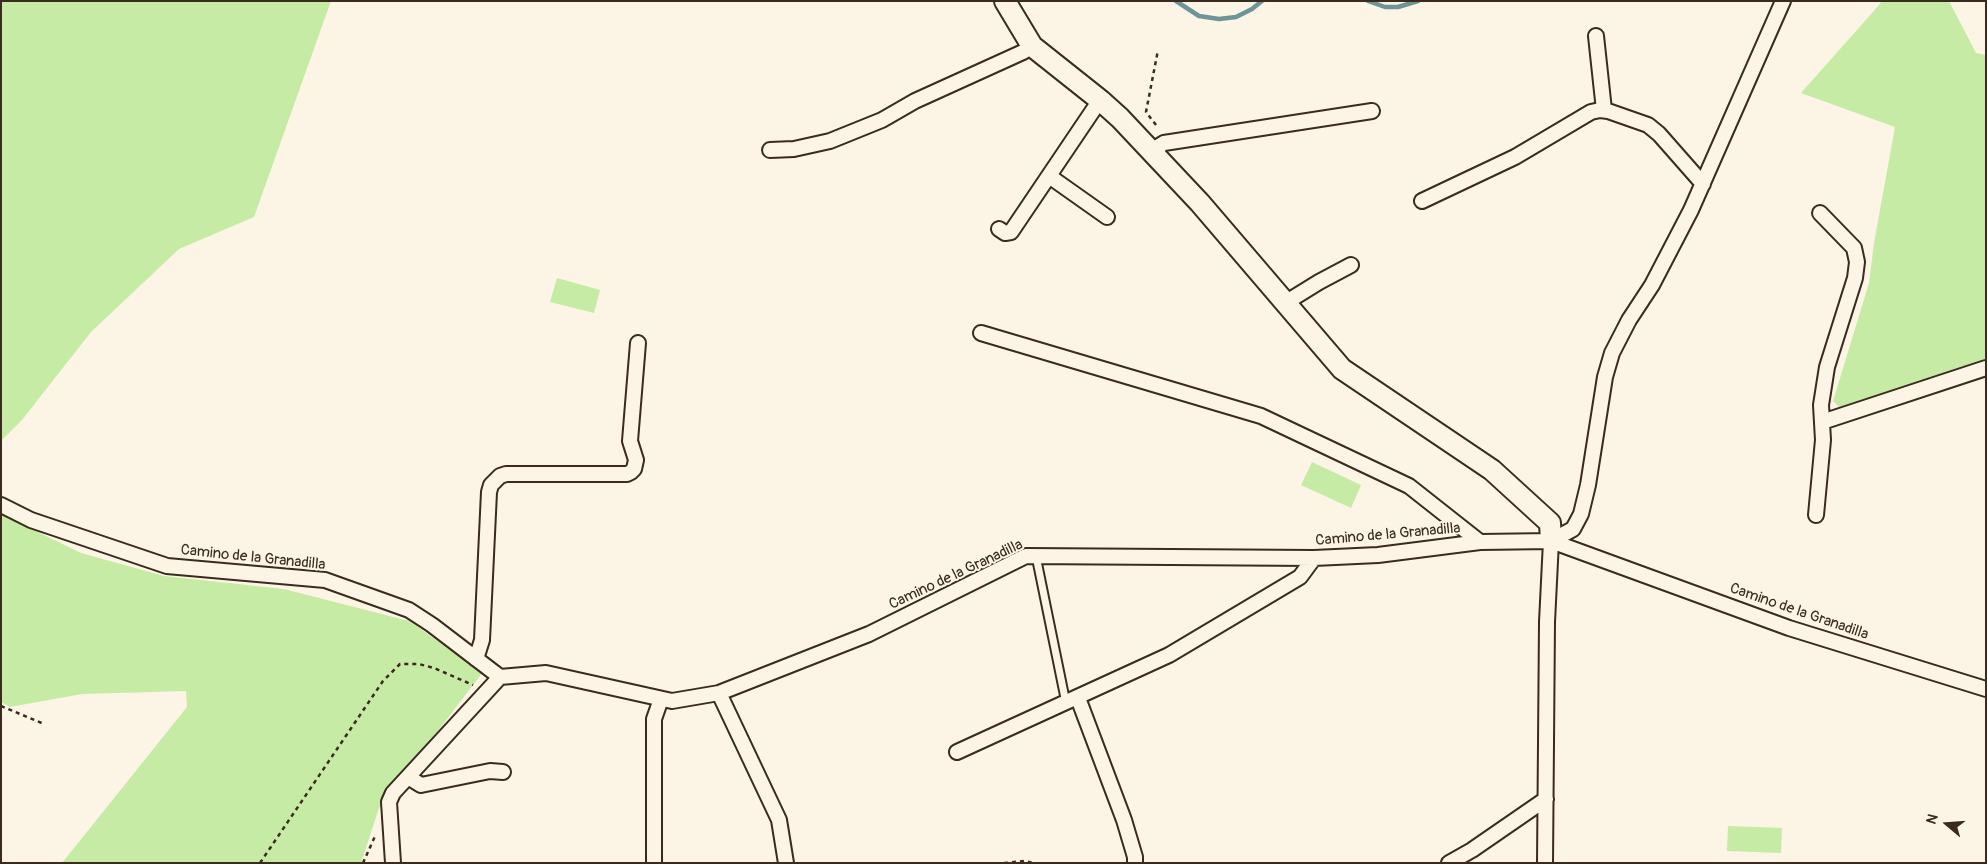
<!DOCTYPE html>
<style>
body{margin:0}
#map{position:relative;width:1987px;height:864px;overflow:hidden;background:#fcf5e5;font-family:Pangolin,sans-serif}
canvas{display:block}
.frame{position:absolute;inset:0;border:2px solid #3b2a1e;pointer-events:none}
.north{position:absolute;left:1922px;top:799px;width:50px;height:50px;-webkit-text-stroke:4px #fcf5e5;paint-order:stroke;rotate:288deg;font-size:14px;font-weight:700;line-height:20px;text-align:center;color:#3b2a1e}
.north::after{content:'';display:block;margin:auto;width:18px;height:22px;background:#3b2a1e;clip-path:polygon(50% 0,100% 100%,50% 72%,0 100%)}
</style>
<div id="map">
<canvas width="1987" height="864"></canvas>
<div class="frame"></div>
<div class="north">N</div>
</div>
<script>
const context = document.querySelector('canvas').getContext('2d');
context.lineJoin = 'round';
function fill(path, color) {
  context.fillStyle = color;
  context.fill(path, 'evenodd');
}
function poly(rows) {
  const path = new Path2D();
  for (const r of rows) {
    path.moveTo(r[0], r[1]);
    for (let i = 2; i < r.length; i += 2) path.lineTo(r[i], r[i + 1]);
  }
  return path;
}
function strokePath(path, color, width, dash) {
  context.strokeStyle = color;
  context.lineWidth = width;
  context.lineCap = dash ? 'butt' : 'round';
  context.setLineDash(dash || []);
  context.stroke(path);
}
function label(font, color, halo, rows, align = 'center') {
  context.font = font + ' Pangolin,sans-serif';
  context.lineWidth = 4;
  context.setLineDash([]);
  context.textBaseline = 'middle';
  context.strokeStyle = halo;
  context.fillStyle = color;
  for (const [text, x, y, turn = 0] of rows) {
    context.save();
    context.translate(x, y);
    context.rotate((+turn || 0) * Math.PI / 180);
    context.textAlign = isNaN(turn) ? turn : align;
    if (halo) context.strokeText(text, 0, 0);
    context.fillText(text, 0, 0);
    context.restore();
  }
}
const green = poly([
 [1,1,331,1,254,217,179,249,91,332,22,420,1,441],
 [1881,1,1949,1,1976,53,1986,55,1986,360,1839,407,1833,401,1869,283,1874,243,1895,127,1801,93,1880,4],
 [557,278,600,290,594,313,550,302],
 [1312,462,1361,485,1351,508,1301,485],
 [1,514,81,553,164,576,284,589,409,621,483,672,379,808,361,863,62,863,187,707,186,691,82,694,10,707,1,702],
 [1728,826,1782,828,1781,853,1727,851]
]);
const stream = poly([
 [1176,1,1199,16,1219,19,1236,17,1252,9,1262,1],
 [1368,1,1385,7,1398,7,1418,1]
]);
const path = poly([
 [1156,125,1146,112,1158,50],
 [1,706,44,724],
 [260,863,383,681,400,664,419,664,434,668,473,685],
 [363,863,376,834],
 [1004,863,1025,861,1033,863]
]);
const lane = poly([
 [1036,556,1066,703]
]);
const street = poly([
 [1596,36,1604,110],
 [770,150,794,149,830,141,882,120,915,101,1023,52,1032,46],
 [1151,151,1164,143,1372,111],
 [1049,176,1107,217],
 [1422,201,1515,157,1591,112,1600,110,1608,111,1648,125,1659,134,1703,184],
 [999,229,1005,233,1011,232,1100,100],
 [1285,303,1319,282,1351,265],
 [981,333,1261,416,1409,486,1480,542],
 [1822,422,1986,368],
 [1,505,31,520,167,566,325,580,409,610,432,625,500,677,546,673,672,701,719,693,869,634,1026,556,1314,558,1378,555,1480,542,1551,541,1789,628,1986,689],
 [1816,515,1823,440,1821,405,1827,367,1855,278,1857,262,1854,248,1820,213],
 [476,659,482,640,489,492,491,485,500,476,506,474,627,474,631,472,634,469,636,460,630,441,638,343],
 [719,693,779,820,786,863],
 [1078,698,1124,820,1135,857,1135,863],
 [957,752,1169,655,1300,577,1314,558],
 [408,777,421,785,490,771,503,772],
 [393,863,389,802,393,793,500,677],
 [654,863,654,719,661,699],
 [1449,863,1472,850,1546,799],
 [1545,863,1547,622,1551,541,1573,529,1581,514,1588,485,1605,377,1612,353,1629,320,1652,285,1691,210,1783,1]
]);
const secondary = poly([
 [1005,1,1032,46,1100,100,1120,118,1200,203,1342,369,1492,470,1550,523,1551,541]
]);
const streetNames = [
 ["Camino de la Granadilla",1388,535,-5],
 ["Camino de la Granadilla",253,558,6],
 ["Camino de la Granadilla",956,575,-25],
 ["Camino de la Granadilla",1799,612,19]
];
fill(green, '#c6eba5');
strokePath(stream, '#6c9499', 4.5);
strokePath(lane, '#3b2a1e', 11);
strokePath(street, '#3b2a1e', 18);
strokePath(secondary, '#3b2a1e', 24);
strokePath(path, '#3b2a1e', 2.5, [4, 4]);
strokePath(lane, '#fcf5e5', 7);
strokePath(street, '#fcf5e5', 14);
strokePath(secondary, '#fcf5e5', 20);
label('15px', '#3b2a1e', '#fcf5e5', streetNames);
</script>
